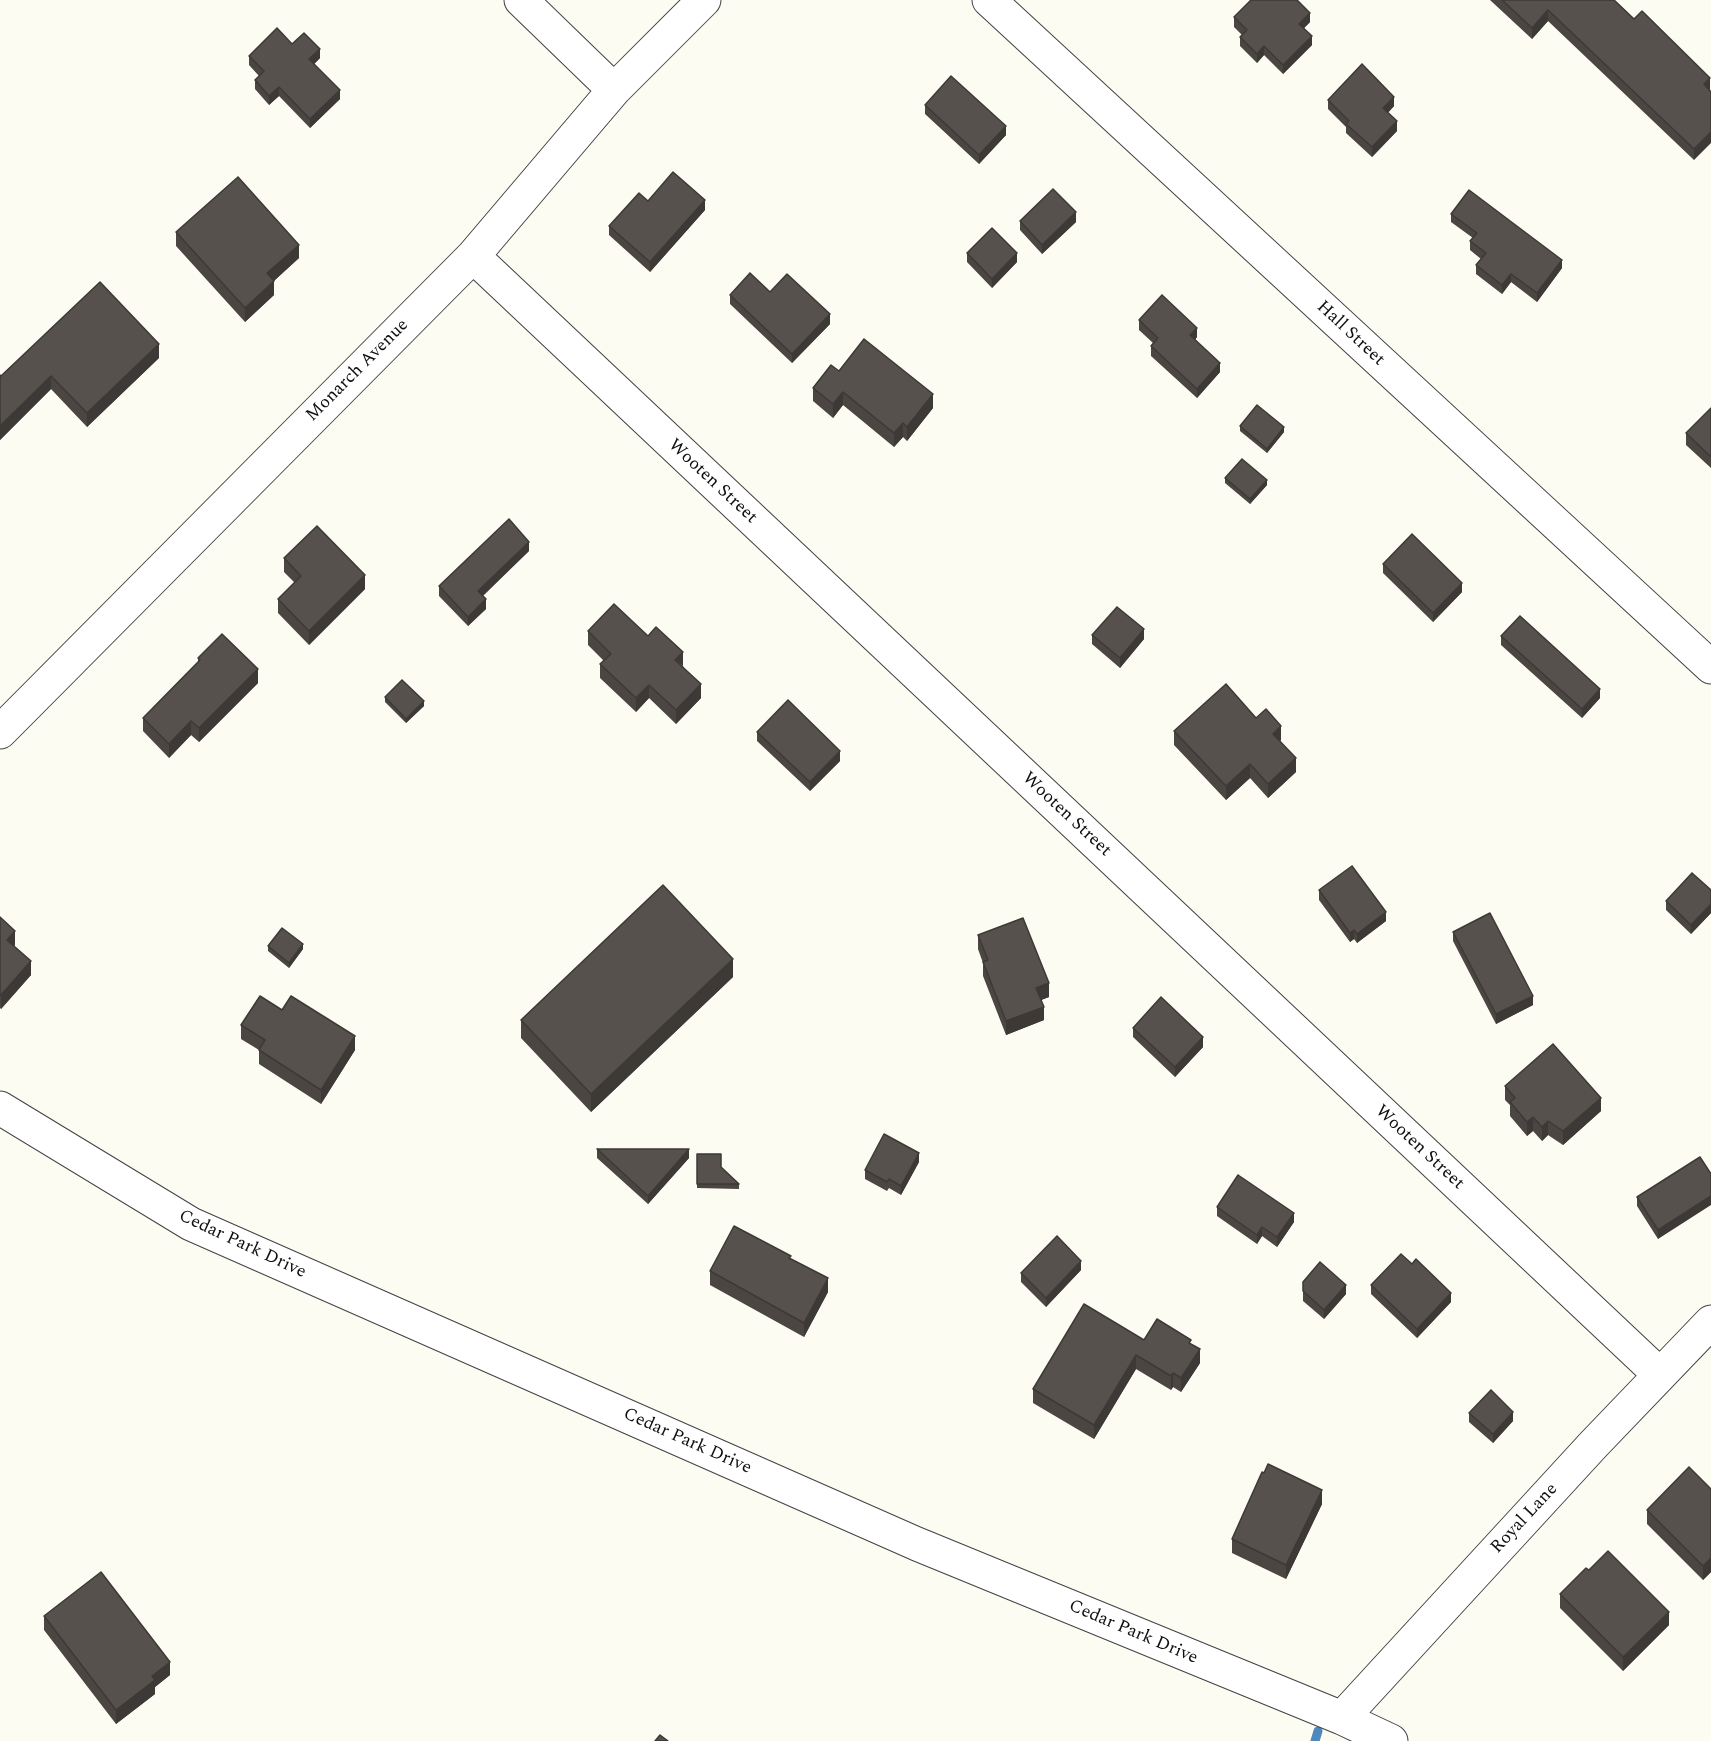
<!DOCTYPE html>
<style>
body{margin:0}
canvas{display:block;background:#fdfcf3}
</style>
<canvas width="1711" height="1741"></canvas>
<script>
const context = document.querySelector('canvas').getContext('2d');
context.lineJoin = 'round';
function poly(rows) {
  const path = new Path2D();
  for (const r of rows) {
    path.moveTo(r[0], r[1]);
    for (let i = 2; i < r.length; i += 2) path.lineTo(r[i], r[i + 1]);
  }
  return path;
}
function strokePath(path, color, width, dash) {
  context.strokeStyle = color;
  context.lineWidth = width;
  context.lineCap = dash ? 'butt' : 'round';
  context.setLineDash(dash || []);
  context.stroke(path);
}
function fill(path, color) {
  context.fillStyle = color;
  context.fill(path, 'evenodd');
}
function label(font, color, halo, rows, align = 'center') {
  context.font = font + ' Spectral,serif';
  context.lineWidth = 6;
  context.setLineDash([]);
  context.textBaseline = 'middle';
  context.strokeStyle = halo;
  context.fillStyle = color;
  for (const [text, x, y, turn = 0] of rows) {
    context.save();
    context.translate(x, y);
    context.rotate((+turn || 0) * Math.PI / 180);
    context.textAlign = isNaN(turn) ? turn : align;
    if (halo) context.strokeText(text, 0, 0);
    context.fillText(text, 0, 0);
    context.restore();
  }
}
const stream = poly([
 [1315,1741,1318,1731]
]);
const minor = poly([
 [521,0,614,90],
 [989,0,1711,667],
 [473,256,1659,1374],
 [0,732,473,256,614,90,704,0],
 [0,1108,191,1224,917,1544,1342,1718,1391,1741],
 [1342,1718,1593,1445,1711,1322]
]);
const wall = poly([
 [1490,0,1614,0,1710,89,1709,90,1694,160,1548,21,1532,39],
 [1234,17,1310,22,1304,28,1312,45,1283,74,1264,55,1257,63,1240,46,1240,37,1242,35,1234,27],
 [292,44,320,58,314,64,340,99,310,128,279,96,269,105,255,89,255,80,259,76,249,65,249,56],
 [1328,100,1394,106,1388,113,1397,131,1372,157,1346,133,1346,127,1328,109],
 [925,105,1006,135,979,164,925,114],
 [648,201,705,210,650,272,609,235,609,226],
 [1451,214,1562,268,1537,302,1511,282,1502,294,1476,274,1476,265,1481,259,1470,250,1470,241,1473,238,1451,222],
 [1020,221,1076,222,1042,254,1020,230],
 [176,232,299,258,274,281,274,295,245,322,176,246],
 [967,253,1017,262,992,288,967,262],
 [770,292,830,324,792,363,730,304,730,295],
 [1139,320,1197,337,1195,340,1220,372,1197,398,1151,356,1151,346,1153,343,1139,330],
 [159,358,87,427,51,389,0,440,0,375,1,376],
 [839,371,933,408,907,441,903,437,894,447,843,405,833,418,813,401,813,388],
 [1711,408,1711,468,1686,445,1686,433],
 [1240,426,1284,432,1267,453,1240,431],
 [1225,478,1267,485,1250,504,1225,483],
 [529,551,483,596,486,609,468,626,439,596,439,586],
 [284,558,365,589,309,645,278,613,278,599,295,583,284,572],
 [1383,564,1462,592,1433,622,1383,573],
 [588,631,648,636,683,666,701,698,676,724,649,698,636,712,600,678,600,664,604,661,588,645],
 [1092,635,1144,639,1120,668,1092,644],
 [1501,636,1600,698,1582,718,1501,645],
 [198,658,258,683,199,742,191,735,169,758,143,731,143,718,198,662],
 [385,697,424,706,406,723,385,702],
 [1256,718,1281,740,1280,741,1296,772,1268,798,1250,778,1226,800,1174,745,1174,731],
 [757,732,840,761,810,791,757,741],
 [1319,890,1386,921,1357,943,1354,939,1350,942,1319,900],
 [1711,890,1711,913,1691,934,1666,910,1666,901],
 [0,917,15,945,14,946,31,975,1,1009,0,1008],
 [1453,932,1533,1005,1496,1024,1453,941],
 [978,935,1049,997,1041,1000,1044,1020,1006,1035,983,976,983,963,978,949],
 [268,946,303,949,289,968,268,951],
 [733,977,591,1112,521,1038,521,1020],
 [282,1010,355,1050,321,1104,259,1064,259,1050,241,1039,241,1025],
 [1133,1028,1203,1047,1175,1077,1133,1037],
 [1505,1086,1601,1111,1563,1145,1548,1135,1542,1141,1533,1131,1527,1136,1510,1116,1510,1105,1505,1100],
 [597,1149,689,1158,648,1204,597,1158],
 [697,1154,721,1167,739,1184,739,1189,697,1188],
 [1700,1157,1658,1239,1637,1206,1637,1197],
 [919,1162,901,1195,889,1188,887,1191,865,1179,865,1170],
 [1217,1207,1294,1222,1277,1247,1262,1236,1257,1244,1217,1216],
 [1081,1270,1046,1307,1021,1282,1021,1273],
 [710,1271,828,1292,804,1337,710,1285],
 [1303,1282,1346,1294,1324,1319,1303,1301],
 [1371,1285,1451,1302,1417,1338,1371,1294],
 [1144,1340,1191,1344,1200,1363,1181,1392,1173,1387,1171,1390,1136,1369,1094,1439,1033,1403,1033,1389],
 [1469,1413,1513,1421,1493,1443,1469,1422],
 [1264,1473,1322,1504,1286,1579,1232,1553,1232,1539],
 [1711,1489,1711,1572,1703,1580,1647,1524,1647,1510],
 [1589,1570,1669,1625,1623,1671,1560,1608,1560,1594],
 [44,1616,170,1675,155,1687,155,1694,116,1724,44,1630]
]);
const shadedWall = poly([
 [1548,10,1548,21,1532,39,1532,28],
 [1310,13,1310,22,1299,33,1299,24],
 [1312,36,1312,45,1283,74,1283,65],
 [1264,46,1264,55,1257,63,1257,54],
 [320,49,320,58,309,69,309,59],
 [1710,78,1710,89,1704,95,1704,84],
 [279,87,279,96,269,105,269,96],
 [340,90,340,99,310,128,310,119],
 [1394,97,1394,106,1383,117,1383,108],
 [1397,121,1397,131,1372,157,1372,147],
 [1006,126,1006,135,979,164,979,155],
 [1711,132,1711,143,1694,160,1694,149],
 [705,200,705,210,650,272,650,262],
 [1076,212,1076,222,1042,254,1042,245],
 [299,245,299,258,267,287,267,273],
 [1017,253,1017,262,992,288,992,279],
 [1562,260,1562,268,1537,302,1537,293],
 [1511,274,1511,282,1502,294,1502,285],
 [274,281,274,295,245,322,245,308],
 [830,314,830,324,792,363,792,354],
 [1197,328,1197,337,1190,345,1190,335],
 [159,344,159,358,87,427,87,413],
 [1220,363,1220,372,1197,398,1197,389],
 [51,376,51,389,0,440,0,426],
 [843,392,843,405,833,418,833,404],
 [933,394,933,408,907,441,907,427],
 [903,423,903,437,894,447,894,433],
 [1284,427,1284,432,1267,453,1267,449],
 [1267,480,1267,485,1250,504,1250,499],
 [529,542,529,551,478,600,478,591],
 [365,575,365,589,309,645,309,631],
 [1462,583,1462,592,1433,622,1433,613],
 [486,599,486,609,468,626,468,617],
 [1144,629,1144,639,1120,668,1120,658],
 [683,652,683,666,675,660],
 [258,669,258,683,199,742,199,728],
 [701,684,701,698,676,724,676,710],
 [649,685,649,698,636,712,636,698],
 [1600,689,1600,698,1582,718,1582,709],
 [424,701,424,706,406,723,406,719],
 [191,721,191,735,169,758,169,744],
 [1281,726,1281,740,1273,747,1273,734],
 [840,751,840,761,810,791,810,782],
 [1296,758,1296,772,1268,798,1268,784],
 [1250,764,1250,778,1226,800,1226,786],
 [1711,904,1711,913,1691,934,1691,925],
 [1386,912,1386,921,1357,943,1357,934],
 [1354,930,1354,939,1350,942,1350,933],
 [15,931,15,945,7,954,7,940],
 [303,944,303,949,289,968,289,963],
 [733,959,733,977,591,1112,591,1094],
 [31,961,31,975,1,1009,1,995],
 [1049,983,1049,997,1036,1002,1036,988],
 [1533,996,1533,1005,1496,1024,1496,1014],
 [1044,1007,1044,1020,1006,1035,1006,1021],
 [355,1036,355,1050,321,1104,321,1090],
 [1203,1037,1203,1047,1175,1077,1175,1067],
 [1601,1098,1601,1111,1563,1145,1563,1131],
 [1533,1117,1533,1131,1527,1136,1527,1122],
 [1548,1121,1548,1135,1542,1141,1542,1127],
 [689,1149,689,1158,648,1204,648,1196],
 [919,1153,919,1162,901,1195,901,1186],
 [1711,1196,1711,1205,1658,1239,1658,1230],
 [1294,1213,1294,1222,1277,1247,1277,1237],
 [1262,1227,1262,1236,1257,1244,1257,1235],
 [1081,1261,1081,1270,1046,1307,1046,1298],
 [828,1278,828,1292,804,1337,804,1323],
 [1346,1285,1346,1294,1324,1319,1324,1310],
 [1451,1293,1451,1302,1417,1338,1417,1329],
 [1200,1349,1200,1363,1181,1392,1181,1378],
 [1136,1355,1136,1369,1094,1439,1094,1425],
 [1173,1373,1173,1387,1171,1390,1171,1376],
 [1513,1412,1513,1421,1493,1443,1493,1434],
 [1322,1490,1322,1504,1286,1579,1286,1565],
 [1711,1558,1711,1572,1703,1580,1703,1566],
 [1669,1612,1669,1625,1623,1671,1623,1657],
 [170,1662,170,1675,155,1687,155,1694,116,1724,116,1710,152,1676]
]);
const building = poly([
 [1251,0,1297,0,1310,13,1299,24,1312,36,1283,65,1264,46,1257,54,1240,37,1247,30,1234,17,1251,0],
 [1502,0,1614,0,1634,19,1642,11,1710,78,1704,84,1711,92,1711,132,1694,149,1548,10,1532,28,1502,0],
 [277,28,292,44,304,33,320,49,309,59,340,90,310,119,279,87,269,96,255,80,264,71,249,56,277,28],
 [1362,64,1394,97,1383,108,1397,121,1372,147,1346,124,1349,121,1328,100,1362,64],
 [951,76,1006,126,979,155,925,105,951,76],
 [673,172,705,200,650,262,609,226,639,193,648,201,673,172],
 [238,177,299,245,267,273,274,281,245,308,176,232,238,177],
 [1053,189,1076,212,1042,245,1020,221,1053,189],
 [1469,190,1562,260,1537,293,1511,274,1502,285,1476,265,1486,253,1470,241,1477,233,1451,214,1469,190],
 [992,228,1017,253,992,279,967,253,992,228],
 [750,273,770,292,787,274,830,314,792,354,730,295,750,273],
 [100,282,159,344,87,413,51,376,0,426,0,375,1,376,100,282],
 [1162,295,1197,328,1190,335,1220,363,1197,389,1151,346,1158,338,1139,320,1162,295],
 [864,339,933,394,907,427,903,423,894,433,843,392,833,404,813,388,831,365,839,371,864,339],
 [1257,405,1284,427,1267,449,1240,426,1257,405],
 [1711,408,1711,457,1686,433,1711,408],
 [1242,459,1267,480,1250,499,1225,478,1242,459],
 [509,519,529,542,478,591,486,599,468,617,439,586,509,519],
 [317,526,365,575,309,631,278,599,301,576,284,558,317,526],
 [1412,534,1462,583,1433,613,1383,564,1412,534],
 [614,604,648,636,656,627,683,652,675,660,701,684,676,710,649,685,636,698,600,664,611,654,588,631,614,604],
 [1117,607,1144,629,1120,658,1092,635,1117,607],
 [1520,616,1600,689,1582,709,1501,636,1520,616],
 [222,634,258,669,199,728,191,721,169,744,143,718,200,660,198,658,222,634],
 [402,680,424,701,406,719,385,697,402,680],
 [1226,684,1256,718,1266,709,1281,726,1273,734,1296,758,1268,784,1250,764,1226,786,1174,731,1226,684],
 [788,700,840,751,810,782,757,732,788,700],
 [1352,866,1386,912,1357,934,1354,930,1350,933,1319,890,1352,866],
 [1692,873,1711,890,1711,904,1691,925,1666,901,1692,873],
 [663,885,733,959,591,1094,521,1020,663,885],
 [1490,913,1533,996,1496,1014,1453,932,1490,913],
 [0,917,15,931,7,940,31,961,1,995,0,995,0,917],
 [1023,918,1049,983,1036,988,1044,1007,1006,1021,983,962,988,960,978,935,1023,918],
 [282,928,303,944,289,963,268,946,282,928],
 [260,996,282,1010,291,996,355,1036,321,1090,259,1050,265,1040,241,1025,260,996],
 [1161,997,1203,1037,1175,1067,1133,1028,1161,997],
 [1553,1044,1601,1098,1563,1131,1548,1121,1542,1127,1533,1117,1527,1122,1510,1102,1515,1098,1505,1086,1553,1044],
 [884,1134,919,1153,901,1186,889,1179,887,1182,865,1170,884,1134],
 [597,1149,689,1149,648,1196,597,1149],
 [697,1154,721,1154,721,1167,739,1184,697,1184,697,1154],
 [1700,1157,1711,1174,1711,1196,1658,1230,1637,1197,1700,1157],
 [1238,1175,1294,1213,1277,1237,1262,1227,1257,1235,1217,1207,1238,1175],
 [734,1226,791,1256,789,1258,828,1278,804,1323,710,1271,734,1226],
 [1057,1236,1081,1261,1046,1298,1021,1273,1057,1236],
 [1401,1254,1412,1264,1416,1259,1451,1293,1417,1329,1371,1285,1401,1254],
 [1320,1262,1346,1285,1324,1310,1303,1291,1303,1282,1320,1262],
 [1084,1304,1144,1340,1157,1319,1191,1340,1189,1343,1200,1349,1181,1378,1173,1373,1171,1376,1136,1355,1094,1425,1033,1389,1084,1304],
 [1491,1390,1513,1412,1493,1434,1469,1413,1491,1390],
 [1268,1464,1322,1490,1286,1565,1232,1539,1262,1472,1264,1473,1268,1464],
 [1689,1467,1711,1489,1711,1558,1703,1566,1647,1510,1689,1467],
 [1608,1551,1669,1612,1623,1657,1560,1594,1586,1568,1589,1570,1608,1551],
 [101,1572,170,1662,152,1676,155,1680,116,1710,44,1616,101,1572],
 [660,1735,668,1741,655,1741,660,1735]
]);
const streetNames = [
 ["Hall Street",1350,334,43],
 ["Monarch Avenue",358,371,-45],
 ["Wooten Street",712,482,43],
 ["Wooten Street",1066,815,43],
 ["Wooten Street",1419,1148,43],
 ["Cedar Park Drive",242,1245,25],
 ["Cedar Park Drive",687,1442,24],
 ["Royal Lane",1525,1519,-47],
 ["Cedar Park Drive",1133,1633,23]
];
strokePath(stream, '#4d89bd', 9);
strokePath(minor, '#424242', 35);
strokePath(minor, '#fff', 33);
fill(wall, '#4b4642');
fill(shadedWall, '#3d3936');
fill(building, '#57514d');
strokePath(building, '#3d3936', 1.5);
label('18px', '#0f0f0f', '#fff', streetNames);
</script>
